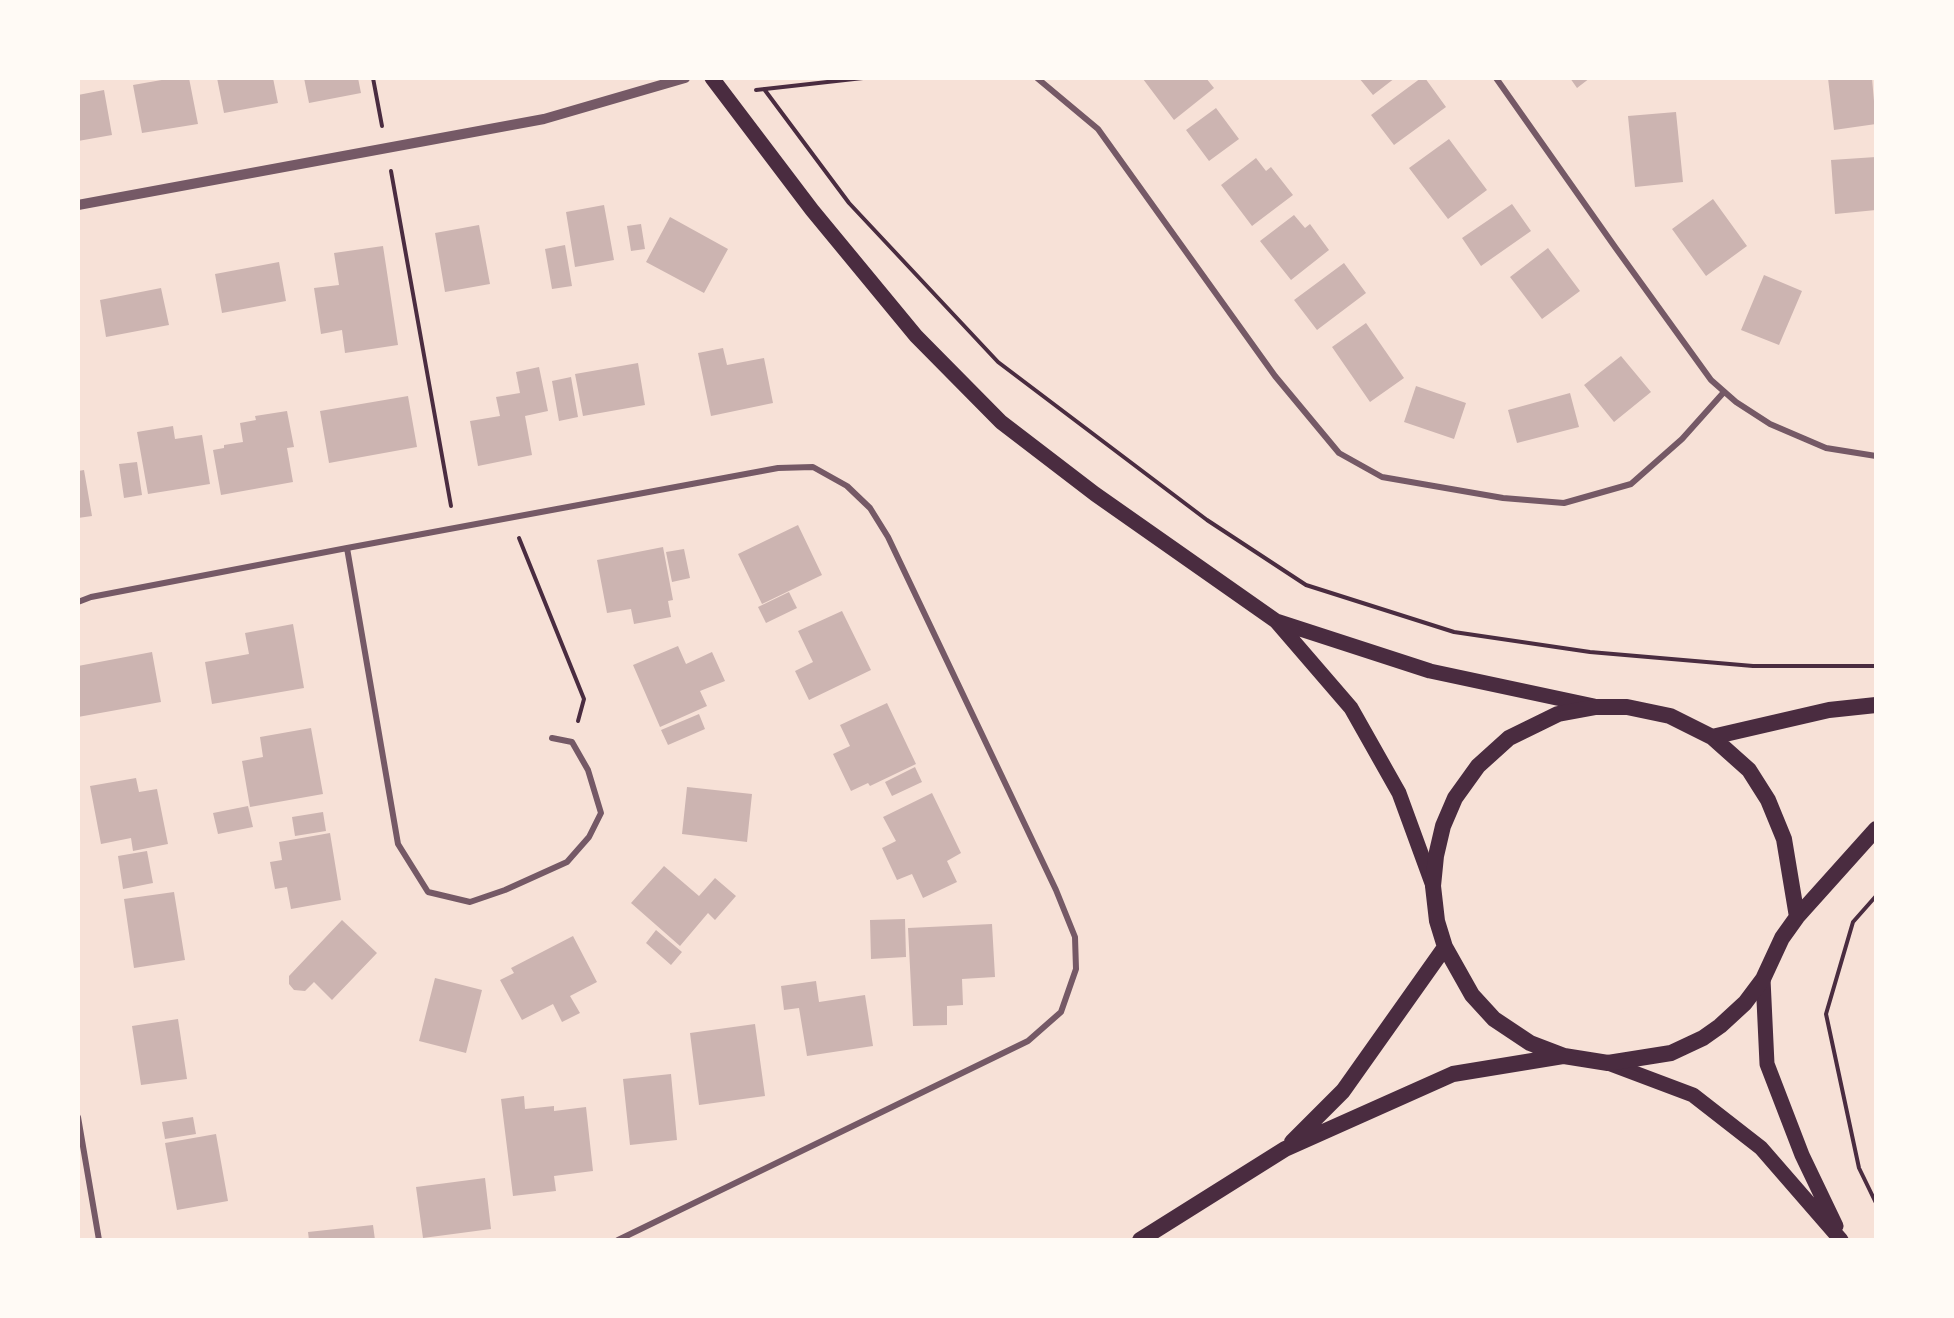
<!DOCTYPE html>
<style>
body{margin:0}
#map{position:relative;width:1954px;height:1318px;overflow:hidden;background:#f7e1d7;font-family:"Source Serif 4",serif}
canvas{display:block}
.frame{position:absolute;inset:0;border:80px solid #fffaf5;pointer-events:none}
</style>
<div id="map">
<canvas width="1954" height="1318"></canvas>
<div class="frame"></div>
</div>
<script>
const context = document.querySelector('canvas').getContext('2d');
context.lineJoin = 'round';
function fill(path, color) {
  context.fillStyle = color;
  context.fill(path, 'evenodd');
}
function poly(rows) {
  const path = new Path2D();
  for (const r of rows) {
    path.moveTo(r[0], r[1]);
    for (let i = 2; i < r.length; i += 2) path.lineTo(r[i], r[i + 1]);
  }
  return path;
}
function strokePath(path, color, width, dash) {
  context.strokeStyle = color;
  context.lineWidth = width;
  context.lineCap = dash ? 'butt' : 'round';
  context.setLineDash(dash || []);
  context.stroke(path);
}
const building = poly([
 [173,78,189,78,198,124,142,133,133,85],
 [217,78,273,78,278,103,224,113],
 [304,78,358,78,361,93,309,103],
 [1145,78,1206,78,1214,88,1174,120,1143,79],
 [1359,78,1395,78,1373,95],
 [1421,78,1425,78,1446,107,1394,145,1371,115],
 [1570,78,1590,78,1577,88],
 [1828,78,1872,78,1876,124,1834,130],
 [104,90,112,135,78,141,78,95],
 [1216,108,1239,139,1209,161,1186,130],
 [1676,112,1683,182,1635,187,1628,116],
 [1449,139,1487,190,1448,219,1409,168],
 [1876,157,1876,210,1835,214,1831,160],
 [1256,158,1266,171,1271,167,1293,195,1252,226,1221,185],
 [1713,199,1747,246,1706,276,1672,229],
 [1512,204,1531,231,1481,266,1462,238],
 [604,205,614,260,575,267,566,212],
 [1294,215,1305,228,1310,224,1329,250,1291,280,1260,241],
 [670,217,728,249,704,293,646,262],
 [641,224,645,249,631,251,627,226],
 [479,225,490,284,445,292,435,233],
 [565,245,572,286,552,289,545,249],
 [383,246,398,345,345,353,342,330,321,334,314,288,339,285,334,253],
 [1548,248,1580,291,1542,319,1510,277],
 [279,262,286,301,222,313,215,274],
 [1344,263,1366,293,1317,330,1294,300],
 [1764,275,1802,291,1779,345,1741,330],
 [161,288,169,325,106,337,100,300],
 [1366,323,1404,378,1370,402,1332,347],
 [723,348,727,365,764,358,773,403,711,416,698,353],
 [1621,356,1651,392,1614,422,1584,385],
 [638,363,645,405,583,416,575,374],
 [539,367,548,411,525,416,532,455,478,466,470,421,500,416,496,397,520,393,516,372],
 [571,377,578,417,559,421,552,381],
 [1416,386,1466,403,1454,439,1404,422],
 [1570,393,1579,427,1517,443,1508,410],
 [408,396,417,447,329,463,320,411],
 [287,411,294,447,287,448,293,482,221,495,213,450,224,448,224,445,243,442,240,423,256,420,255,416],
 [173,426,175,439,202,435,210,484,148,494,137,432],
 [137,462,142,495,124,498,119,464],
 [84,470,92,516,78,518,78,471],
 [798,525,822,575,762,604,738,554],
 [663,547,673,600,668,601,671,617,634,624,631,609,607,613,597,560],
 [684,549,690,578,672,582,666,552],
 [789,592,797,608,766,623,758,607],
 [842,611,871,670,809,700,795,671,813,662,798,631],
 [293,624,304,688,212,704,205,662,249,654,245,633],
 [678,646,686,664,712,652,725,681,700,691,707,706,660,727,633,665],
 [152,652,161,702,78,717,78,666],
 [887,703,916,764,870,786,868,783,851,791,833,754,850,746,840,725],
 [699,714,705,729,668,745,661,730],
 [311,728,323,794,250,807,242,761,263,757,260,737],
 [915,767,922,782,892,796,885,782],
 [136,778,139,792,157,789,168,844,133,851,131,838,101,844,90,786],
 [687,787,752,794,747,842,682,834],
 [932,793,961,853,947,861,957,882,923,898,912,874,897,880,882,848,896,841,883,817],
 [248,806,253,827,218,834,213,813],
 [323,812,326,831,295,836,292,817],
 [330,833,341,900,291,909,287,887,275,889,270,862,282,860,279,842],
 [147,851,153,883,123,889,118,856],
 [664,866,699,896,715,878,736,896,715,920,708,913,680,946,631,903],
 [174,892,185,960,134,968,124,899],
 [905,919,906,957,871,959,870,920],
 [342,920,377,953,332,1000,314,982,305,991,294,990,289,984,289,976],
 [992,924,995,977,962,979,963,1005,947,1006,947,1025,913,1026,908,928],
 [656,930,682,952,671,965,646,943],
 [573,936,597,982,570,996,580,1013,562,1022,553,1004,522,1020,500,980,514,973,511,968],
 [435,978,482,990,466,1053,419,1041],
 [816,981,819,1002,865,995,873,1046,807,1056,799,1008,784,1010,781,986],
 [178,1019,187,1079,141,1085,132,1026],
 [755,1024,765,1096,699,1105,690,1033],
 [671,1074,677,1140,630,1145,623,1079],
 [524,1096,525,1109,554,1106,554,1111,586,1107,593,1171,554,1176,556,1191,513,1196,501,1099],
 [193,1117,196,1134,165,1139,162,1122],
 [216,1134,228,1201,177,1210,165,1143],
 [485,1178,491,1229,423,1238,416,1187],
 [373,1225,375,1240,309,1240,308,1232]
]);
const path = poly([
 [373,78,382,126],
 [764,89,849,203,998,362,1207,520,1306,585,1454,632,1590,652,1753,666,1876,666],
 [756,90,863,78],
 [391,171,451,506],
 [519,538,584,699,578,721],
 [1876,896,1853,922,1826,1014,1859,1168,1876,1203]
]);
const minor = poly([
 [1037,78,1098,129,1275,376,1339,453,1382,477,1503,498,1564,503,1631,484,1682,439,1724,392],
 [1496,78,1615,247,1711,380,1736,402,1770,424,1826,448,1876,456],
 [347,548,398,844,428,892,470,902,505,890,567,862,589,837,601,813,588,770,572,742,552,738],
 [78,602,91,597,347,548,778,468,813,467,847,486,870,508,888,537,1056,890,1075,937,1076,969,1061,1012,1028,1041,618,1240],
 [78,1117,99,1240]
]);
const tertiary = poly([
 [78,205,544,119,685,78]
]);
const primary = poly([
 [712,78,812,210,916,336,1001,422,1095,494,1276,621,1351,708,1399,793,1433,886],
 [1276,621,1430,671,1594,706],
 [1763,979,1767,1064,1802,1155,1836,1226],
 [1608,1063,1693,1095,1761,1148,1841,1240]
]);
const trunk = poly([
 [1596,707,1627,707,1670,716,1712,737,1749,770,1768,800,1784,839,1797,917,1782,938,1763,979,1745,1003,1720,1026,1703,1038,1671,1053,1608,1063,1564,1056,1530,1043,1494,1019,1472,995,1445,947,1437,921,1433,886,1436,856,1443,826,1455,798,1478,766,1509,738,1558,714,1596,707],
 [1712,737,1829,710,1876,705],
 [1797,917,1876,829],
 [1292,1142,1343,1091,1445,947],
 [1140,1240,1285,1149,1453,1074,1563,1056]
]);
fill(building, '#ccb4b1');
strokePath(path, '#4a2c40', 4);
strokePath(minor, '#755966', 6);
strokePath(tertiary, '#755966', 10);
strokePath(primary, '#4a2c40', 15);
strokePath(trunk, '#4a2c40', 16);
</script>
